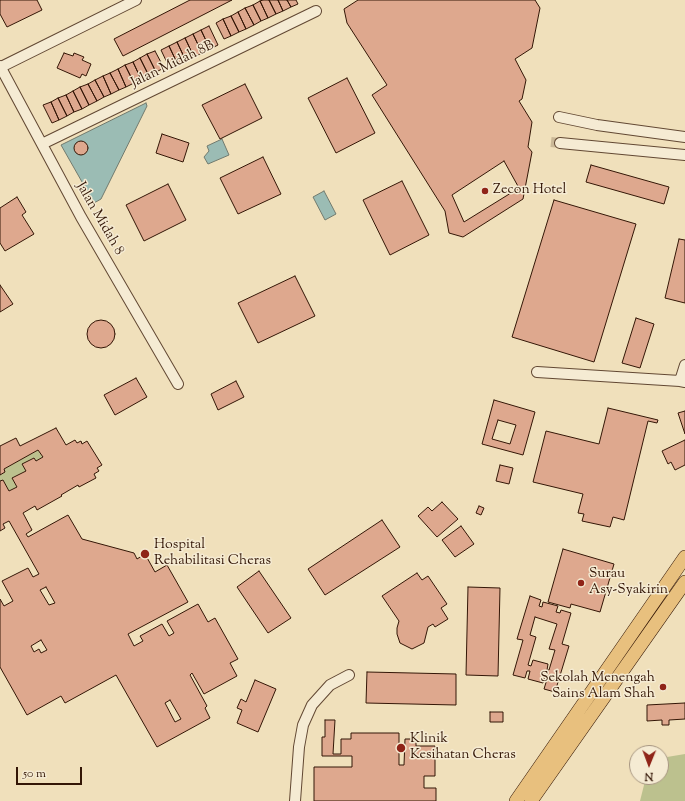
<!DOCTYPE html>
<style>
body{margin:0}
#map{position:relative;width:685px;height:801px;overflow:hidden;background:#f0e0bb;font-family:"Sorts Mill Goudy",serif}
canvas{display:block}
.north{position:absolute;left:629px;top:745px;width:40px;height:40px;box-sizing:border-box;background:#f5ebd3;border:1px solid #a79681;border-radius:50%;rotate:181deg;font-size:11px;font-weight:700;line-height:16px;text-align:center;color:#331606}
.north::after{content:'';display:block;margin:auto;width:14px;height:18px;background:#8f2418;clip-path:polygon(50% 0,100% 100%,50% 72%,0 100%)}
.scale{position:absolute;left:16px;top:767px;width:66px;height:18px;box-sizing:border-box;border:2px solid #331606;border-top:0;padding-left:5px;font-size:12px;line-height:14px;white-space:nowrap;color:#331606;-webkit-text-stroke:3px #f5ebd3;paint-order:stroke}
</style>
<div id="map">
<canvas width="685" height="801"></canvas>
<div class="north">N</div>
<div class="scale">50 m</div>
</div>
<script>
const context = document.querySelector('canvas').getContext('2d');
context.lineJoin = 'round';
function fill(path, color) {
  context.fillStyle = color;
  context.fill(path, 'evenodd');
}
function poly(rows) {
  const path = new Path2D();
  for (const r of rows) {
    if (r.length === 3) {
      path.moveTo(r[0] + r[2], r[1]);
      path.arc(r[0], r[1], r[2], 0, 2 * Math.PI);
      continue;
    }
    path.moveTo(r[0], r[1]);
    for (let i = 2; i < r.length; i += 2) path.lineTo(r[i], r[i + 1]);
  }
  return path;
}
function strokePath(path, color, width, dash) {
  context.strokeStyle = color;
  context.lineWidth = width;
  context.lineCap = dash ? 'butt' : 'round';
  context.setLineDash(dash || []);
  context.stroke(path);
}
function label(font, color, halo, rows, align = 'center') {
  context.font = font + ' "Sorts Mill Goudy",serif';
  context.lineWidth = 3;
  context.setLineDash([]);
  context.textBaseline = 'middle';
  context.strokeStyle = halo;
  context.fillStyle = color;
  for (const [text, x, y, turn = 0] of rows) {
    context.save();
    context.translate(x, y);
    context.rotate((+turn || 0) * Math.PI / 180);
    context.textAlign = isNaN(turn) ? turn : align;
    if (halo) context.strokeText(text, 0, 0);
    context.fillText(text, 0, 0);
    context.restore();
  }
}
const green = poly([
 [38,450,43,457,36,461,34,458,23,464,26,471,12,478,17,487,9,491,3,480,0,481,0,475,5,472,4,469],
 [685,754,685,801,640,801,646,777,661,777,661,758]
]);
const water = poly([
 [146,103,147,106,101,199,94,203,61,145,146,103],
 [222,139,229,155,208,164,204,157,209,151,207,146,222,139],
 [324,191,336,214,325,220,313,197,324,191]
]);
const building = poly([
 [0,0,37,0,42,10,7,27,0,14,0,0],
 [190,0,232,0,123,56,114,39,190,0],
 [263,0,269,0,276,14,268,18,260,1,263,0],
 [269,0,278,0,283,11,276,14,269,0],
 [278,0,287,0,291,7,283,11,278,0],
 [287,0,296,0,298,4,291,7,287,0],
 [358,0,535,0,540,8,532,48,515,59,526,80,522,99,519,101,532,122,528,147,532,152,523,199,463,237,449,233,445,211,372,95,387,85,347,23,344,9,358,0],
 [260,1,268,18,261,21,253,5,260,1],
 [253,5,261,21,254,25,245,8,253,5],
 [245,8,254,25,246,29,238,12,245,8],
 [238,12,246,29,239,32,231,16,238,12],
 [231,16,239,32,231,36,223,19,231,16],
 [223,19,231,36,224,39,216,23,223,19],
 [209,26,218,45,210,49,201,30,209,26],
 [201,30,210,49,202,53,193,34,201,30],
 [193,34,202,53,194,57,185,38,193,34],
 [185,38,194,57,186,61,177,42,185,38],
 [177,42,186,61,178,65,169,46,177,42],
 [169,46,178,65,170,69,161,50,169,46],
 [155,51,164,68,156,72,147,54,155,51],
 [64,53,73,56,74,53,84,57,82,60,91,64,86,76,82,74,80,78,57,68,64,53],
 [147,54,156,72,149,76,140,58,147,54],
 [140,58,149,76,141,79,133,62,140,58],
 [133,62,141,79,134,83,125,65,133,62],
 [125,65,134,83,126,87,118,69,125,65],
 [118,69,126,87,119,90,110,73,118,69],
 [110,73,119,90,111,94,103,76,110,73],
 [103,76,111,94,104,97,95,80,103,76],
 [347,78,375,133,336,153,308,98,347,78],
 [95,80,104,97,97,101,88,84,95,80],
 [88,84,97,101,89,105,80,87,88,84],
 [245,84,262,118,220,139,202,105,245,84],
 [80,87,89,105,82,109,73,91,80,87],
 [73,91,82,109,74,112,66,95,73,91],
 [66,95,74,112,67,116,58,98,66,95],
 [58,98,67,116,59,120,51,102,58,98],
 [51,102,59,120,52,123,43,105,51,102],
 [162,134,189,143,183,162,156,153,162,134],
 [81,148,7],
 [263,157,281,194,238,214,220,178,263,157],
 [504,161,519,188,464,222,452,195,504,161],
 [591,165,669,187,664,204,586,182,591,165],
 [402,181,429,235,390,255,363,200,402,181],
 [168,184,186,220,144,241,126,205,168,184],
 [17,197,26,212,22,215,34,234,5,251,0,243,0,208,17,197],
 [554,200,636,224,594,362,512,337,554,200],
 [679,239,685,240,685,303,665,298,679,239],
 [295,276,315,316,258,343,238,303,295,276],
 [0,285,13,304,0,312,0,285],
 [636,318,654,324,640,368,622,363,636,318],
 [101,334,14],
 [136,378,147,397,115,415,104,395,136,378],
 [236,381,244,397,218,410,211,394,236,381],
 [494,400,535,412,523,455,482,444,494,400],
 [498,420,516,425,510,444,492,439,498,420],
 [608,408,658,420,657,423,648,421,624,520,613,517,610,527,582,521,584,514,578,513,583,494,533,482,546,431,599,444,608,408],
 [685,411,685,434,678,413,685,411],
 [56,428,66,445,75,440,77,443,81,441,82,444,87,441,102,465,97,468,99,471,94,474,96,478,79,487,78,485,61,495,62,496,37,510,35,506,23,513,32,530,26,534,28,537,68,515,82,539,134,553,137,559,145,554,155,572,167,565,188,602,128,634,134,646,143,641,140,636,162,624,169,636,174,633,167,621,198,604,208,622,215,618,238,659,230,663,237,676,204,694,192,673,190,675,207,706,205,708,210,718,157,747,116,675,65,703,61,696,27,715,0,667,0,599,4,606,13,601,2,581,28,568,33,577,39,574,9,521,3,524,5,528,0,531,0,481,3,480,9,491,17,487,12,478,26,471,22,464,34,458,36,461,43,457,38,450,4,469,5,472,0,475,0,446,16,438,20,446,56,428],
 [46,587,55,603,49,605,40,590,46,587],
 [41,640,47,650,41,653,39,649,34,652,31,646,41,640],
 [170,700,181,719,175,722,165,703,170,700],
 [685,440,685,465,675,470,671,462,668,464,662,451,685,440],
 [500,465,513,468,509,484,496,481,500,465],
 [442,502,458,519,437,537,418,516,428,507,432,511,442,502],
 [479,506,484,508,481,515,476,513,479,506],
 [382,520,400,547,325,595,308,569,382,520],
 [461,526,474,544,455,557,442,540,461,526],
 [563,549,614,564,600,612,571,604,570,608,548,602,563,549],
 [259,571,291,618,268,633,237,587,259,571],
 [417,573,422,580,428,576,447,604,441,608,448,619,435,627,433,624,428,627,424,643,412,649,400,643,397,634,397,628,399,621,382,596,417,573],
 [468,587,500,588,498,676,466,675,468,587],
 [530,596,541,600,539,606,542,607,543,602,558,606,556,612,560,613,561,610,571,613,562,644,569,646,555,692,544,689,548,676,545,675,543,683,528,679,530,671,527,671,525,678,513,675,523,640,517,639,530,596],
 [535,617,557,624,549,649,555,650,549,670,547,670,548,664,533,660,531,666,528,665,536,637,530,635,535,617],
 [367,672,456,674,456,705,366,703,367,672],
 [255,680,276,689,258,732,237,723,242,710,237,708,241,699,246,702,255,680],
 [685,703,685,719,669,720,669,725,662,725,662,720,647,721,647,705,685,703],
 [490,712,503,712,503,722,490,722,490,712],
 [325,720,335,720,333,754,341,754,341,739,351,739,351,733,399,733,399,765,404,765,405,739,416,739,416,746,435,746,435,776,424,776,424,788,436,788,436,801,314,801,314,767,352,767,352,756,322,756,322,737,325,737,325,720]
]);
const minorTunnel = poly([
 [551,142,560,143]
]);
const minor = poly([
 [0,66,81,217,178,384],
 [1,67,136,0],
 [559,117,597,125,685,137],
 [560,143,685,155],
 [42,144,316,11],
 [537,372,680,381,685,382],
 [680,381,685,365],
 [295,801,299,747,303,725,312,705,330,685,349,675]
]);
const major = poly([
 [516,801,685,557],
 [531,801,685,582]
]);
const markers = [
 [485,191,4,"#8f2418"],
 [145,554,5,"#8f2418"],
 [581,583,4,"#8f2418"],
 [663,687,4,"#8f2418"],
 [401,748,5,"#8f2418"]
];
const streetNames = [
 ["Jalan Midah 8B",173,65,-26],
 ["Jalan Midah 8",99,219,60]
];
const poiNames = [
 ["Zecon Hotel",493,191],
 ["Hospital",154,546],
 ["Rehabilitasi Cheras",154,562],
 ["Surau",589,575],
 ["Asy-Syakirin",589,591],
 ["Sekolah Menengah",655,679,"right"],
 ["Sains Alam Shah",655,695,"right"],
 ["Klinik",410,740],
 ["Kesihatan Cheras",410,756]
];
fill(green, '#bcc18e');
fill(water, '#9bbcb4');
strokePath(water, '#717a6e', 1);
fill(building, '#dea88e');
strokePath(building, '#331606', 1);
strokePath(minorTunnel, '#cab897', 10, [10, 5]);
strokePath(minor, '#624833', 12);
strokePath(major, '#331606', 14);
strokePath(minor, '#f5ebd3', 10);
strokePath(major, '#e8c07e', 13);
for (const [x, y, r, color] of markers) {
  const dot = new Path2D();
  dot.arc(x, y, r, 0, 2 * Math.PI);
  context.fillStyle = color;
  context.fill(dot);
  strokePath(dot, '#f5ebd3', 1.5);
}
label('14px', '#331606', '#f5ebd3', streetNames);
label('14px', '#331606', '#f5ebd3', poiNames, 'left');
</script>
